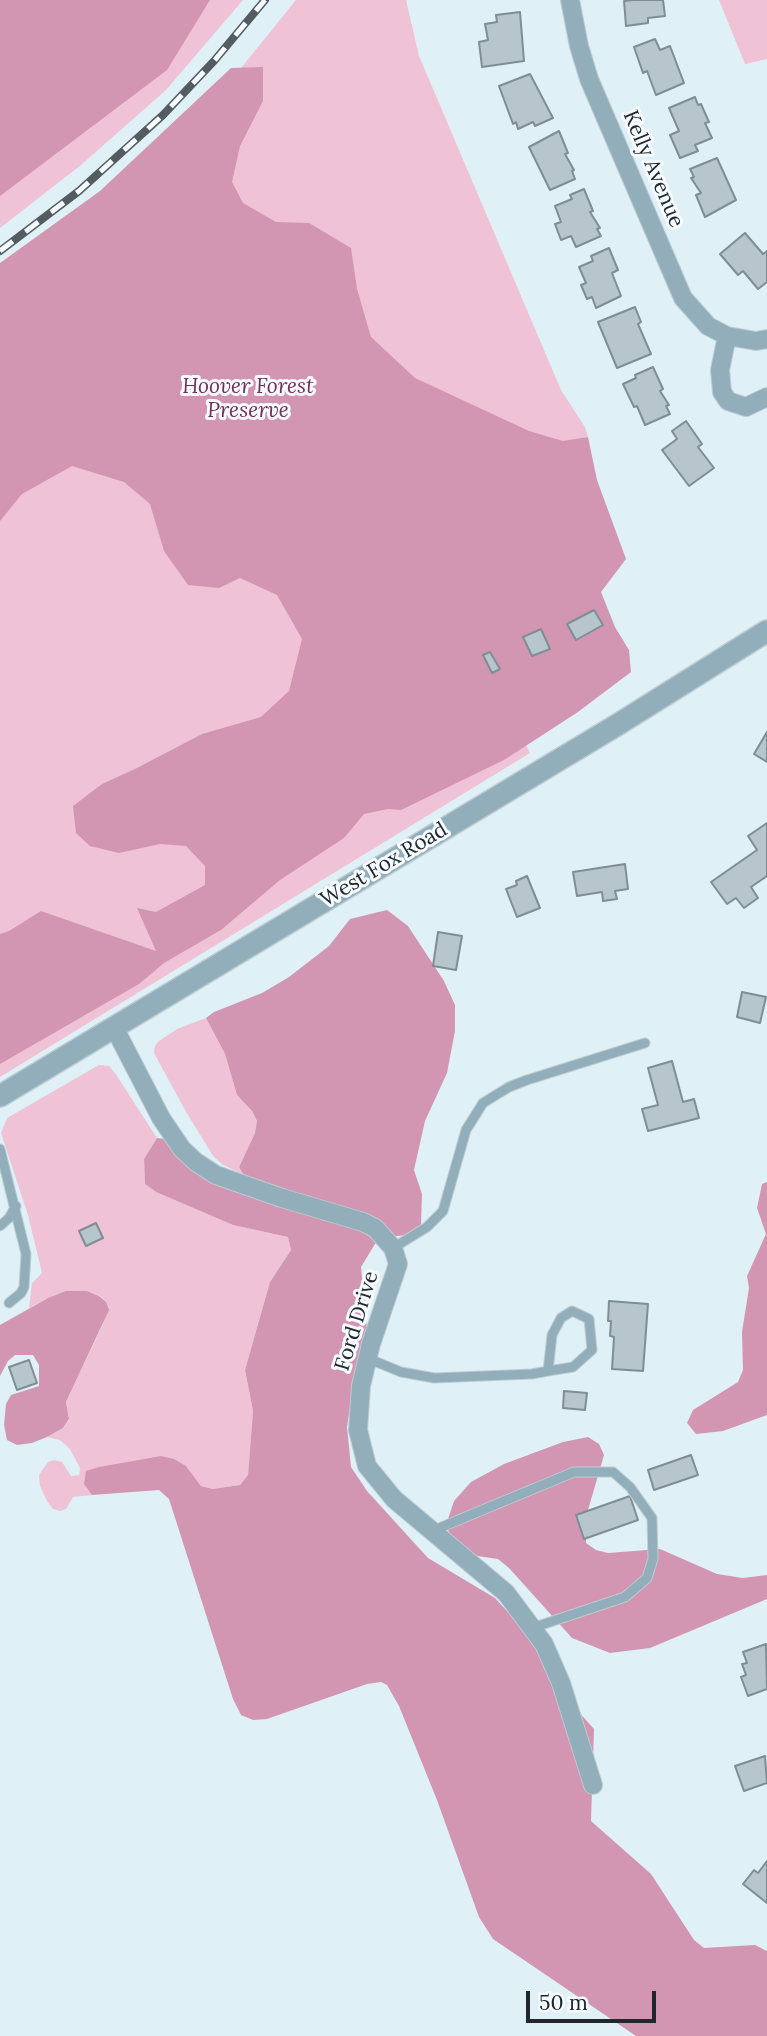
<!DOCTYPE html>
<style>
body{margin:0}
#map{position:relative;width:767px;height:2036px;overflow:hidden;background:#dff0f7;font-family:Lora,serif}
canvas{display:block}
.scale{position:absolute;left:526px;top:1991px;width:130px;height:32px;box-sizing:border-box;border:4px solid #21272a;border-top:0;padding-left:9px;font-size:21px;line-height:24px;white-space:nowrap;color:#21272a;-webkit-text-stroke:5px #f5fbfe;paint-order:stroke}
</style>
<div id="map">
<canvas width="767" height="2036"></canvas>
<div class="scale">50 m</div>
</div>
<script>
const context = document.querySelector('canvas').getContext('2d');
context.lineJoin = 'round';
function fill(path, color) {
  context.fillStyle = color;
  context.fill(path, 'evenodd');
}
function poly(rows) {
  const path = new Path2D();
  for (const r of rows) {
    path.moveTo(r[0], r[1]);
    for (let i = 2; i < r.length; i += 2) path.lineTo(r[i], r[i + 1]);
  }
  return path;
}
function strokePath(path, color, width, dash) {
  context.strokeStyle = color;
  context.lineWidth = width;
  context.lineCap = dash ? 'butt' : 'round';
  context.setLineDash(dash || []);
  context.stroke(path);
}
function label(font, color, halo, rows, align = 'center') {
  context.font = font + ' Lora,serif';
  context.lineWidth = 6;
  context.setLineDash([]);
  context.textBaseline = 'middle';
  context.strokeStyle = halo;
  context.fillStyle = color;
  for (const [text, x, y, turn = 0] of rows) {
    context.save();
    context.translate(x, y);
    context.rotate((+turn || 0) * Math.PI / 180);
    context.textAlign = isNaN(turn) ? turn : align;
    if (halo) context.strokeText(text, 0, 0);
    context.fillText(text, 0, 0);
    context.restore();
  }
}
const green = poly([
 [0,0,243,0,166,90,81,165,0,228],
 [296,0,406,0,419,56,561,390,585,427,588,437,583,438,594,464,437,559,530,753,0,1077,0,271,122,185,241,68],
 [719,0,767,0,767,59,745,64],
 [206,1018,225,1054,237,1095,252,1111,257,1122,255,1133,239,1167,243,1174,223,1165,213,1156,185,1110,154,1053,155,1046,159,1041,177,1029],
 [99,1065,109,1066,115,1073,157,1138,144,1159,145,1184,156,1192,233,1225,288,1237,291,1250,270,1282,245,1370,253,1411,248,1475,240,1485,214,1489,201,1486,186,1466,84,1484,92,1495,73,1497,66,1509,60,1511,53,1509,47,1501,40,1486,39,1475,48,1462,54,1460,62,1462,71,1476,79,1475,80,1468,70,1449,60,1440,47,1437,63,1428,69,1420,66,1402,103,1324,106,1302,100,1296,87,1291,48,1298,29,1308,32,1283,42,1273,28,1215,1,1133,7,1118]
]);
const forest = poly([
 [0,0,210,0,167,70,0,196],
 [263,67,263,101,240,146,232,182,243,203,276,222,309,223,351,248,357,289,371,337,415,378,529,431,563,441,588,437,597,480,626,559,601,592,615,627,629,650,631,672,578,712,504,760,401,810,388,809,364,814,344,838,280,880,221,930,164,963,139,984,0,1064,0,934,9,931,41,911,156,951,137,908,156,912,205,885,205,866,186,846,160,844,119,853,90,846,76,833,73,806,102,784,137,768,202,734,261,717,289,691,302,639,277,595,240,578,219,588,188,585,164,551,150,504,124,482,72,466,22,494,0,521,0,263,100,191,231,68],
 [387,910,408,926,444,981,455,1005,455,1031,447,1073,425,1121,414,1170,422,1194,421,1225,408,1235,386,1237,375,1244,361,1267,367,1330,356,1368,347,1427,351,1467,367,1491,428,1558,495,1598,539,1646,560,1691,594,1729,591,1821,651,1874,694,1940,704,1948,755,1945,767,1951,767,2036,636,2036,493,1939,479,1917,437,1800,399,1706,387,1685,381,1682,367,1684,267,1719,253,1720,241,1715,233,1699,169,1499,159,1490,92,1495,84,1484,86,1471,99,1467,161,1456,174,1459,186,1466,201,1486,213,1489,240,1485,248,1475,253,1411,245,1370,270,1282,291,1250,288,1237,233,1225,156,1192,145,1184,144,1159,157,1138,166,1139,174,1150,258,1181,243,1174,239,1167,255,1133,257,1121,252,1111,237,1095,225,1054,206,1018,214,1012,262,993,289,977,329,946,350,919],
 [767,1182,767,1415,723,1431,696,1434,687,1423,693,1410,738,1382,743,1370,742,1332,749,1288,747,1276,766,1234,757,1208,762,1184],
 [66,1291,87,1291,99,1296,106,1302,109,1310,66,1402,69,1419,63,1428,47,1437,32,1443,17,1445,7,1440,4,1425,6,1404,11,1395,39,1386,39,1365,33,1355,15,1355,8,1361,0,1376,0,1325,48,1298],
 [588,1437,599,1444,604,1455,586,1517,586,1543,596,1550,608,1553,660,1549,717,1574,743,1578,767,1575,767,1599,650,1648,610,1653,572,1638,509,1568,498,1559,471,1555,451,1537,446,1525,454,1501,471,1482,504,1464,563,1442]
]);
const building = poly([
 [633,0,663,0,665,16,648,18,648,23,626,26,624,1,633,0],
 [520,12,524,61,482,67,479,42,488,40,485,24,497,22,496,15,520,12],
 [655,39,660,50,670,46,684,83,656,95,647,71,643,73,634,47,655,39],
 [530,74,553,118,535,126,533,122,518,129,516,122,513,124,499,86,530,74],
 [695,97,698,105,701,104,709,122,705,123,712,138,695,145,698,151,680,158,670,135,679,131,669,108,695,97],
 [559,131,568,153,565,154,574,170,572,171,575,179,550,190,529,147,559,131],
 [717,158,736,200,705,217,696,195,701,193,691,178,694,177,690,169,717,158],
 [584,189,593,211,590,212,600,228,597,229,601,236,576,247,571,236,561,240,555,224,561,222,555,206,572,199,570,195,584,189],
 [745,233,763,254,767,251,767,282,758,289,743,271,738,275,720,254,745,233],
 [609,248,618,270,612,273,621,296,596,308,592,297,587,299,581,285,586,283,579,267,593,261,591,256,609,248],
 [635,307,641,322,638,324,651,354,617,368,598,322,635,307],
 [653,367,663,389,660,391,669,405,666,406,670,414,645,425,637,406,634,407,623,384,636,378,635,375,653,367],
 [686,421,702,444,698,447,714,468,689,486,662,450,677,439,672,431,686,421],
 [594,610,603,625,576,640,567,624,594,610],
 [541,629,550,649,532,656,523,637,541,629],
 [490,652,500,669,492,673,483,655,490,652],
 [767,732,767,762,754,754,767,732],
 [767,823,767,876,751,887,758,898,744,908,736,898,727,904,711,882,757,850,748,836,767,823],
 [625,864,628,889,615,891,617,899,603,901,602,892,577,896,573,872,625,864],
 [527,876,540,908,517,917,506,889,517,885,516,881,527,876],
 [438,932,462,936,456,970,433,966,438,932],
 [742,992,766,997,760,1023,737,1017,742,992],
 [672,1061,683,1102,694,1099,699,1118,648,1131,642,1109,658,1105,648,1068,672,1061],
 [96,1223,103,1238,86,1246,79,1231,96,1223],
 [609,1301,648,1304,643,1371,612,1369,614,1337,610,1336,611,1321,608,1321,609,1301],
 [29,1360,37,1383,17,1390,9,1367,29,1360],
 [564,1391,587,1393,585,1410,563,1408,564,1391],
 [691,1455,698,1475,654,1490,648,1470,691,1455],
 [630,1496,638,1520,584,1539,576,1515,630,1496],
 [766,1644,767,1689,748,1696,741,1677,746,1675,742,1664,747,1663,743,1652,766,1644],
 [765,1756,767,1783,744,1791,735,1766,765,1756],
 [767,1861,767,1903,743,1884,754,1870,758,1873,767,1861]
]);
const service = poly([
 [0,1149,26,1254,24,1287,21,1293,9,1303],
 [0,1226,9,1218,16,1206],
 [393,1248,427,1227,443,1211,466,1130,483,1103,509,1087,527,1080,645,1043],
 [367,1358,401,1372,434,1378,532,1374,548,1371,573,1367,592,1350,589,1319,572,1311,561,1318,552,1335,548,1371],
 [432,1531,574,1472,613,1472,630,1487,652,1518,653,1559,647,1578,625,1597,532,1628]
]);
const minor = poly([
 [570,0,579,46,589,79,683,298,708,326,727,336,756,341,767,339],
 [727,336,720,370,722,392,728,401,746,407,767,397],
 [115,1029,161,1118,182,1149,196,1162,216,1175,282,1198,363,1222,375,1228,393,1248,398,1264,371,1344,361,1386,358,1430,367,1466,394,1499,506,1593,544,1644,561,1683,593,1785]
]);
const tertiary = poly([
 [0,1096,617,725,767,631]
]);
const rail = poly([
 [0,251,79,191,163,115,214,61,265,0]
]);
const streetNames = [
 ["Kelly Avenue",653,169,67],
 ["West Fox Road",384,865,-31],
 ["Ford Drive",357,1321,-73]
];
const parkNames = [
 ["Hoover Forest",248,387],
 ["Preserve",248,411]
];
fill(green, '#f0c2d6');
fill(forest, '#d396b2');
fill(building, '#b6c6cc');
strokePath(building, '#7f8e94', 2);
strokePath(service, '#bdccd2', 11);
strokePath(minor, '#bdccd2', 20);
strokePath(tertiary, '#bdccd2', 24);
strokePath(service, '#91aeba', 9);
strokePath(minor, '#91aeba', 18);
strokePath(tertiary, '#91aeba', 21);
strokePath(rail, '#535c60', 8);
strokePath(rail, '#f5fbfe', 5, [16]);
label('21px', '#21272a', '#f5fbfe', streetNames);
label('italic 21px', '#772e55', '#f5fbfe', parkNames);
</script>
